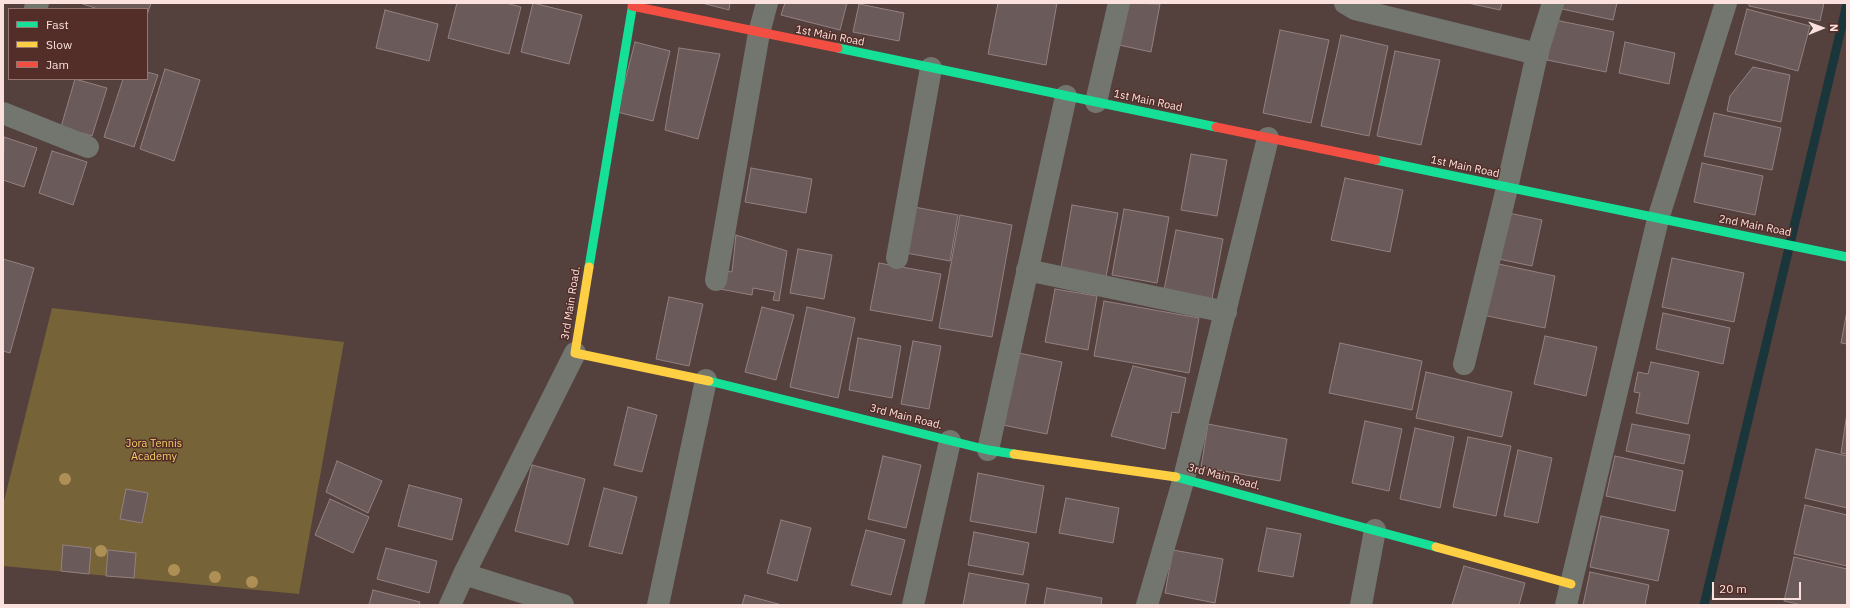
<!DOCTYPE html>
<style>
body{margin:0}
#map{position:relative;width:1850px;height:608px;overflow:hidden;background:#54403d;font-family:"IBM Plex Sans",sans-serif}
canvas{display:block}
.frame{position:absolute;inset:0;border:4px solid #fae1dd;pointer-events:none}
.legend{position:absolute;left:8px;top:8px;width:140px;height:72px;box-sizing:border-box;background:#532e29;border:1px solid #967671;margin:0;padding:5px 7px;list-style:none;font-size:12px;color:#fae1dd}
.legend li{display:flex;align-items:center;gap:8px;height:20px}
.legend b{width:20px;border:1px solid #967671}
.north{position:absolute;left:1802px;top:8px;width:40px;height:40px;-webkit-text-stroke:3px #532e29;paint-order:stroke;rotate:89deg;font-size:11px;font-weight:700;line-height:16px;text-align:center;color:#fae1dd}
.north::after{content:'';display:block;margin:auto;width:14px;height:18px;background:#fae1dd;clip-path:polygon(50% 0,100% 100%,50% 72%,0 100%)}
.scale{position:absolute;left:1712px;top:582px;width:89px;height:18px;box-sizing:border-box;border:2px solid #fae1dd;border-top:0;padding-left:5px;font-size:12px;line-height:14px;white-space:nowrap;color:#fae1dd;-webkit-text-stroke:3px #532e29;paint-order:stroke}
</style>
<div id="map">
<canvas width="1850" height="608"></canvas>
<div class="frame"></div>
<ul class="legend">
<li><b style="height:5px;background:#16e098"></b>Fast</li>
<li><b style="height:5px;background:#ffcf43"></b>Slow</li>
<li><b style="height:5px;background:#f24e42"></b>Jam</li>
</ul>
<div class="north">N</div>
<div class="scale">20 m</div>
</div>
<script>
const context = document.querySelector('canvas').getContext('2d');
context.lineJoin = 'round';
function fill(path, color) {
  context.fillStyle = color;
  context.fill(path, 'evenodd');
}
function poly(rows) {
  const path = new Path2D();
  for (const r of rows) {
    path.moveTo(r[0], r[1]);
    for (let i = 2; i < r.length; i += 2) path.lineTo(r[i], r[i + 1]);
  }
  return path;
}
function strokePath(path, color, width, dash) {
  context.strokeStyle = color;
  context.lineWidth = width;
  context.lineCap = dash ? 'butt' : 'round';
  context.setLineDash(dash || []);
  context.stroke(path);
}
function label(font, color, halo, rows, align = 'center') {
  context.font = font + ' "IBM Plex Sans",sans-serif';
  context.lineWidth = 3;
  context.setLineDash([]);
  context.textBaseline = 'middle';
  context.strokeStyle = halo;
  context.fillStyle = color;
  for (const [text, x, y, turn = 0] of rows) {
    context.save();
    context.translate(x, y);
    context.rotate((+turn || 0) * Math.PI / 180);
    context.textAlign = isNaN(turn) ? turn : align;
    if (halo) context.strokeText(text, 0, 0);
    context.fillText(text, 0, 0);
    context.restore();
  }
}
const green = poly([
 [52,308,344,342,299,594,3,566,3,501,4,501]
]);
const stream = poly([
 [1704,605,1847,4]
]);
const building = poly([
 [80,3,151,3,147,15,147,9,98,9,80,3],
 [457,3,506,3,521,7,509,54,448,38,457,3],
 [533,3,582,15,569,64,521,52,533,3],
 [702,3,730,3,729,10,702,3],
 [785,3,847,3,840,30,781,15,785,3],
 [998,3,1057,3,1046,65,988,54,998,3],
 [1127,3,1160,4,1151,52,1119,45,1127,3],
 [1468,3,1502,3,1500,10,1468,3],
 [1564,3,1617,3,1613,20,1562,9,1564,3],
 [1749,3,1824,3,1820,21,1749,6,1749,3],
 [859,4,904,13,899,41,853,32,859,4],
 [1747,9,1810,26,1798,71,1735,54,1747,9],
 [385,10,438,24,429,61,376,48,385,10],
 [1555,20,1614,32,1606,72,1547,60,1555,20],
 [1280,30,1329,40,1311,123,1263,113,1280,30],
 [1341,35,1388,46,1369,136,1321,126,1341,35],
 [635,42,670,51,653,121,617,112,635,42],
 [1625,42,1675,53,1669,84,1619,73,1625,42],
 [679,48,720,54,698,139,665,130,679,48],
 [1395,51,1440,60,1421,145,1377,136,1395,51],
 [1753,67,1790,75,1781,122,1727,111,1730,96,1753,67],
 [165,69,200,80,174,161,140,149,165,69],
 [147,72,158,75,134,147,104,137,123,79,147,79,147,72],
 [75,79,107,88,92,136,61,127,75,79],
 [1714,113,1781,128,1772,170,1704,156,1714,113],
 [4,137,37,148,24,187,3,180,4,137],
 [52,151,87,162,73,205,39,193,52,151],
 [1191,154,1227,160,1217,216,1181,210,1191,154],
 [1702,163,1763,176,1755,215,1694,202,1702,163],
 [751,168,812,179,806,213,745,202,751,168],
 [1345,178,1403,190,1390,252,1331,240,1345,178],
 [1072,205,1118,213,1106,277,1061,268,1072,205],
 [914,207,958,215,950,261,906,253,914,207],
 [1124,209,1169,217,1157,283,1112,275,1124,209],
 [1504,212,1542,220,1532,266,1494,258,1504,212],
 [960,215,1012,225,992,337,939,328,960,215],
 [1176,230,1223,239,1212,299,1164,290,1176,230],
 [736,235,787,251,779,301,773,300,775,292,753,288,752,295,720,289,722,270,732,272,736,235],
 [798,249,832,255,824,299,790,293,798,249],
 [1672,258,1744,273,1734,322,1662,307,1672,258],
 [3,259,34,268,10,353,3,351,3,259],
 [879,263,941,274,932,321,870,310,879,263],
 [1494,263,1555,276,1545,328,1483,315,1494,263],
 [1055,289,1097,296,1088,350,1045,342,1055,289],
 [669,297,703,304,689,366,656,359,669,297],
 [1104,301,1199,318,1189,373,1094,356,1104,301],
 [762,307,794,315,776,380,745,372,762,307],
 [807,307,855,318,838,398,790,387,807,307],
 [1847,311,1847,344,1841,343,1847,311],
 [1663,313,1730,328,1723,364,1656,349,1663,313],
 [1545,336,1597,347,1586,396,1534,384,1545,336],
 [858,338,901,346,892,398,849,390,858,338],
 [913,341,941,346,929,409,901,404,913,341],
 [1340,343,1422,361,1412,410,1329,393,1340,343],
 [1019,353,1062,362,1047,434,1003,425,1019,353],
 [1651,362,1699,372,1688,424,1636,413,1640,393,1634,392,1638,372,1648,374,1651,362],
 [1133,366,1186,378,1179,413,1172,412,1165,449,1111,436,1133,366],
 [1426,372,1512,392,1502,437,1416,418,1426,372],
 [628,407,657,415,642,472,614,465,628,407],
 [1847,413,1847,454,1841,453,1847,413],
 [1365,421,1402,429,1389,491,1352,483,1365,421],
 [1208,424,1287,439,1280,481,1201,467,1208,424],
 [1632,424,1690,435,1684,464,1626,451,1632,424],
 [1415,428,1454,437,1440,508,1400,499,1415,428],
 [1468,437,1511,446,1496,516,1453,507,1468,437],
 [1816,449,1847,456,1847,508,1805,498,1816,449],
 [1518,450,1552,458,1538,523,1504,516,1518,450],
 [883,456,921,465,906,528,868,519,883,456],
 [1615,456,1683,471,1675,511,1606,496,1615,456],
 [337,461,382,481,368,513,326,492,337,461],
 [532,465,585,479,568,545,515,531,532,465],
 [978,473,1044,486,1036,533,970,521,978,473],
 [409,485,462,499,452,540,398,526,409,485],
 [604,488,637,497,622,554,589,546,604,488],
 [126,489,148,493,142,523,120,519,126,489],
 [1066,498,1119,508,1113,543,1059,533,1066,498],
 [330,499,369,517,353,553,315,535,330,499],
 [1805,505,1847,515,1847,566,1794,554,1805,505],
 [1601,516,1669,530,1658,581,1590,567,1601,516],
 [781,520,811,528,797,581,767,573,781,520],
 [1267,528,1301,534,1293,577,1258,571,1267,528],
 [866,530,905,540,891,595,851,585,866,530],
 [974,532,1029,543,1023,575,968,565,974,532],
 [63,545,91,548,89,574,61,571,63,545],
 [386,548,437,561,429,593,377,579,386,548],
 [108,550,136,553,134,578,106,576,108,550],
 [1173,550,1223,559,1215,603,1165,593,1173,550],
 [1794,557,1847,569,1847,605,1802,605,1784,601,1794,557],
 [1464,566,1525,583,1519,605,1452,605,1464,566],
 [1590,572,1649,585,1645,605,1583,605,1590,572],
 [969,573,1029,584,1025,605,963,605,969,573],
 [1047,588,1102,598,1101,605,1044,605,1047,588],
 [373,590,420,602,419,605,369,605,373,590],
 [745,595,782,605,742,605,745,595]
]);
const street = poly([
 [1345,3,1355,9,1537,54,1507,188,1464,364],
 [35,8,38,3],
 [1537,54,1553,3],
 [1096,102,1119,3],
 [3,113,88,147],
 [897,258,931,68],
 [1027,270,1226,312],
 [716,280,759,33,767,3],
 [988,450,1066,96],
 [464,574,563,605],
 [450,605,464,574,575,353],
 [658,605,706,380],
 [913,605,950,441],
 [1147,605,1184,478,1268,138],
 [1361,605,1375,530],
 [1566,605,1658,219,1726,3]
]);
const fast = poly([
 [838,48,1216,127],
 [1376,160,1847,257],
 [589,267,633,3],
 [709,381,988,450,1014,454],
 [1176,477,1436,547]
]);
const slow = poly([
 [589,267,575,353,709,381],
 [1014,454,1176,477],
 [1436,547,1571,584]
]);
const jam = poly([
 [632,6,838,48],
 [1216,127,1376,160]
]);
const trees = [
 [65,479],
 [101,551],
 [174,570],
 [215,577],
 [252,582]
];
const streetNames = [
 ["1st Main Road",830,36,11],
 ["1st Main Road",1148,101,12],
 ["1st Main Road",1465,167,12],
 ["2nd Main Road",1755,226,11],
 ["3rd Main Road.",571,303,-81],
 ["3rd Main Road.",906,417,14],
 ["3rd Main Road.",1224,477,15]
];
const parkNames = [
 ["Jora Tennis",154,444],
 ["Academy",154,457]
];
fill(green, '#776338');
strokePath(stream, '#1a363a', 9);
fill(building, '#6b5a5a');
strokePath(building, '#938181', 1);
strokePath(street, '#73766f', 22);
strokePath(fast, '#16e098', 9);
strokePath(slow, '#ffcf43', 9);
strokePath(jam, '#f24e42', 9);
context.fillStyle = '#ae8f56';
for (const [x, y] of trees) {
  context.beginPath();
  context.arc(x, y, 6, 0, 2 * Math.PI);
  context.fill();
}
label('11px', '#fae1dd', '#532e29', streetNames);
label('11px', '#f7d06a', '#532e29', parkNames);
</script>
